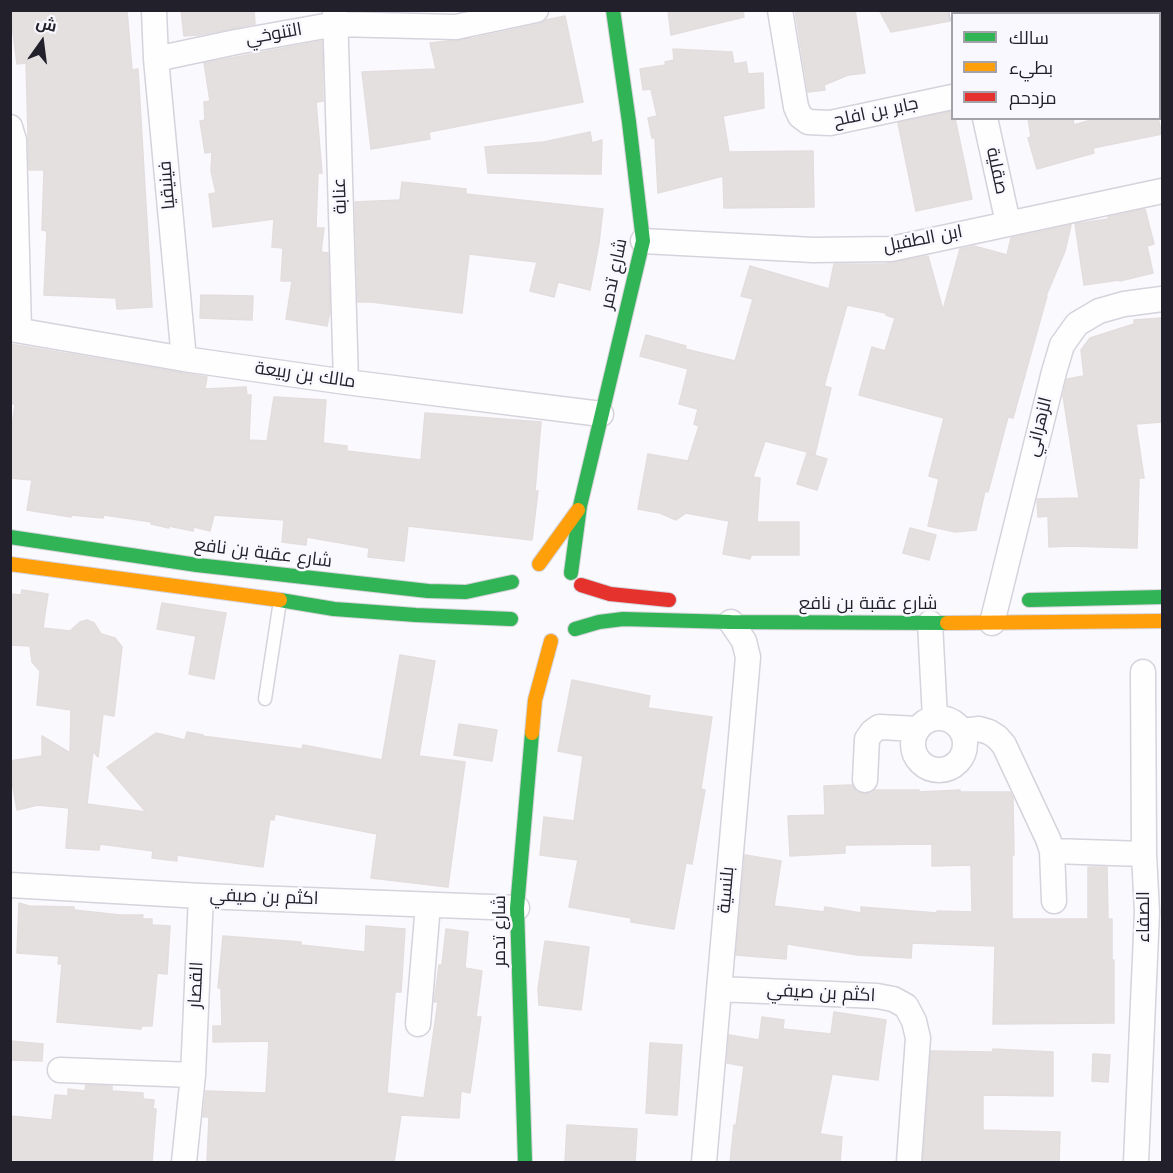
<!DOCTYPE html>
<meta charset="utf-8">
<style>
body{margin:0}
#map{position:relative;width:1173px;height:1173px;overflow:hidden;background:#faf9fd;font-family:Jost,Cairo,sans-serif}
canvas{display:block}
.frame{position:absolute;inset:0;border:12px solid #22202a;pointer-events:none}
.legend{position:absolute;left:951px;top:12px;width:210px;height:108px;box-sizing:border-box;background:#f9f8fe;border:2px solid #a3a2a9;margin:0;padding:8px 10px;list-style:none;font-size:18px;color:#22202a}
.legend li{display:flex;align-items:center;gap:12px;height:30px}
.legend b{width:30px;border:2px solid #a3a2a9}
.north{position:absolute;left:12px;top:12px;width:60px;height:60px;-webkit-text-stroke:4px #f9f8fe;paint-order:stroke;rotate:14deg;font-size:16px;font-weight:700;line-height:24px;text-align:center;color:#22202a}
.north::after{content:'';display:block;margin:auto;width:21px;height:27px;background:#22202a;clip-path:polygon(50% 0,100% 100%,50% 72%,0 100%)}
</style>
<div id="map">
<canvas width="1173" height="1173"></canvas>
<div class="frame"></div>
<ul class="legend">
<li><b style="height:8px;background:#30b455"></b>سالك</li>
<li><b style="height:8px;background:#ff9f0a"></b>بطيء</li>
<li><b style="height:8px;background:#e5322d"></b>مزدحم</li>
</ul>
<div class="north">ش</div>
</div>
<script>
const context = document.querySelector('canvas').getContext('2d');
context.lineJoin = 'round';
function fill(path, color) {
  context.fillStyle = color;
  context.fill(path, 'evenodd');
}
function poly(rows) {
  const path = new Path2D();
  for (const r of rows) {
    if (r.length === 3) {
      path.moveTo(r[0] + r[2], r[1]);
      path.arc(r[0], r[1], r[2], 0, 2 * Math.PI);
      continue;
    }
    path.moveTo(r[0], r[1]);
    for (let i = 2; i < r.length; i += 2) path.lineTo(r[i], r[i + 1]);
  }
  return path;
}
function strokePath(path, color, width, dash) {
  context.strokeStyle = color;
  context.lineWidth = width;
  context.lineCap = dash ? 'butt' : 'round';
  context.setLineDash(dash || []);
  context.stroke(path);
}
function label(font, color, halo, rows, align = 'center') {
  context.font = font + ' Jost,Cairo,sans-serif';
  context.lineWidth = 5;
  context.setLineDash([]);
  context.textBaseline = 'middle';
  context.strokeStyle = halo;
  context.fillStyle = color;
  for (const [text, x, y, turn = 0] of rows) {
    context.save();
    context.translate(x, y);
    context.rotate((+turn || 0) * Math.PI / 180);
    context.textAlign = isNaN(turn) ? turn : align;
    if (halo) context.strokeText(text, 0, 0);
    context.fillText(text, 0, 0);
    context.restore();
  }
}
const building = poly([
 [10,10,127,10,132,70,138,69,152,307,117,309,116,298,44,295,47,231,42,230,44,170,29,170,26,63,17,64,10,10],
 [181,10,254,10,255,24,199,35,184,36,181,10],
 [668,10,743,10,744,17,671,35,668,10],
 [795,10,855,10,865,73,848,75,824,85,825,90,808,92,795,10],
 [879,10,948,10,950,21,891,32,879,10],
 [565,16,583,102,429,132,430,139,371,149,362,72,436,69,430,43,474,38,539,24,546,20,565,16],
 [322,41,323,101,316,102,322,173,318,173,316,228,324,228,321,252,328,253,330,311,327,326,286,319,292,281,281,281,283,248,272,247,274,219,213,227,209,194,216,193,211,171,212,152,205,153,200,121,205,120,204,102,210,101,204,63,322,41],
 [673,49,732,52,734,64,746,62,748,74,763,73,764,108,723,116,729,152,813,151,814,207,724,208,723,176,658,193,655,138,652,138,648,118,657,116,651,89,643,90,640,69,666,65,665,62,674,60,673,49],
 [952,111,952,118,955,118,972,199,916,211,898,123,952,111],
 [1028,118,1073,118,1074,125,1098,118,1158,118,1162,134,1093,148,1094,153,1037,169,1028,138,1031,137,1028,118],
 [590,132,592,143,602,140,601,174,488,173,485,147,544,142,590,132],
 [402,182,466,189,466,194,603,209,599,243,590,290,558,282,554,297,530,291,537,262,469,254,462,313,371,302,358,302,355,202,400,200,402,182],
 [1145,209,1154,244,1147,246,1153,273,1120,281,1119,280,1084,285,1075,224,1108,219,1108,217,1145,209],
 [1071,225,1065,251,1046,296,1047,296,1013,418,1008,417,988,492,985,491,976,530,955,532,928,526,939,479,929,476,944,418,859,395,872,347,885,351,895,318,886,315,886,313,847,305,824,386,831,388,815,454,765,441,753,477,760,478,757,522,799,522,799,555,751,555,750,559,723,554,729,521,686,513,676,520,660,513,638,509,648,454,688,461,699,426,694,424,698,409,679,404,688,369,640,356,646,335,686,346,685,349,735,361,753,299,741,296,750,266,829,289,834,264,884,264,928,256,943,310,960,249,974,246,1007,255,1011,238,1071,225],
 [201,295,253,296,252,320,200,318,201,295],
 [1162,318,1162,422,1136,424,1144,478,1139,478,1137,548,1069,546,1049,547,1048,516,1038,517,1037,499,1079,498,1063,396,1067,379,1084,376,1081,350,1090,338,1134,324,1134,320,1162,318],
 [10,344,207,377,205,389,246,387,247,395,251,395,249,440,267,441,274,397,326,400,323,443,347,446,347,451,421,460,425,413,541,422,535,491,538,491,532,540,408,526,404,561,368,557,369,548,307,537,306,545,282,542,284,520,214,515,210,531,194,527,193,531,169,526,169,528,151,524,152,522,104,515,103,518,71,515,71,517,27,510,32,480,10,478,10,442,15,404,10,404,10,344],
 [807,453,827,459,817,490,797,484,807,453],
 [910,528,936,535,929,560,903,553,910,528],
 [22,590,48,594,43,628,70,631,80,622,87,620,94,623,101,634,115,638,122,647,114,716,103,714,98,757,93,751,87,804,146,812,107,767,156,733,185,740,187,732,203,735,202,736,302,749,303,745,382,760,400,655,435,661,419,756,465,762,448,887,371,878,377,834,275,814,274,820,270,819,263,867,177,855,177,861,152,858,153,851,100,844,99,850,66,848,69,808,38,805,17,810,12,782,10,781,10,761,42,756,42,736,70,753,71,710,37,705,40,671,32,662,30,646,10,645,10,594,21,595,22,590],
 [162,603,226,613,214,679,189,674,196,636,157,629,162,603],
 [572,680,650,696,648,708,712,717,701,789,705,790,692,864,686,863,674,929,631,922,631,918,569,907,578,860,540,855,544,817,574,821,583,756,558,751,572,680],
 [459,724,497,730,492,761,454,755,459,724],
 [852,785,857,792,865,794,871,793,874,790,919,790,919,792,960,790,960,792,1010,792,1013,798,1014,855,1012,855,1012,919,1088,919,1088,867,1107,867,1108,919,1112,919,1112,960,1114,960,1114,1023,993,1024,995,946,912,943,911,958,858,955,787,944,786,959,736,955,745,855,781,861,774,906,824,912,825,907,861,913,861,907,937,913,937,911,972,912,971,865,932,866,932,844,845,845,845,853,790,856,788,816,825,815,824,786,852,785],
 [19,903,29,906,74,907,74,910,120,915,143,915,142,919,152,919,152,925,170,926,167,974,157,973,152,1026,141,1026,141,1029,57,1022,62,964,58,964,59,956,17,953,19,903],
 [366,926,405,929,401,992,395,992,387,1093,424,1098,438,1002,434,1002,439,965,442,965,446,929,468,932,465,968,482,971,476,1017,481,1017,470,1093,461,1091,459,1118,401,1115,394,1162,207,1162,209,1117,203,1117,206,1091,266,1093,269,1041,213,1042,213,1026,222,1026,221,988,218,988,223,936,301,942,301,945,365,952,366,926],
 [545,941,589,947,581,1010,539,1005,538,989,545,941],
 [834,1012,886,1020,878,1080,832,1074,820,1134,842,1137,840,1162,730,1162,734,1125,736,1126,744,1066,727,1063,729,1035,759,1040,762,1017,784,1020,783,1029,831,1034,834,1012],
 [10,1041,43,1044,42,1061,10,1060,10,1041],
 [650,1043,682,1045,677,1115,646,1113,650,1043],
 [993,1049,1053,1052,1053,1096,983,1095,983,1130,1060,1132,1059,1162,923,1162,931,1051,992,1052,993,1049],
 [1093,1054,1110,1055,1108,1082,1092,1081,1093,1054],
 [86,1085,112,1086,112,1091,143,1093,143,1099,154,1100,153,1109,156,1109,152,1162,10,1162,10,1116,52,1120,55,1095,68,1096,68,1089,85,1091,86,1085],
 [567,1125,637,1129,635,1162,565,1162,567,1125]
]);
const lane = poly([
 [265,699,280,601]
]);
const street = poly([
 [154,10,156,59,184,359],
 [335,10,346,382],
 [780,10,796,107,800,116,808,122,830,123,952,97],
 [962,10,962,14],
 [1146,10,1147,14],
 [156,59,236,42,336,24,456,27,536,10],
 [1160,63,1162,75],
 [985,118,1008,223],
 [10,127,14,140,19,330],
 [643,241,813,250,891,249,1162,191],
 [10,329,184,359,346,382,601,414],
 [930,623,935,718],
 [992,623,1054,372,1062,345,1077,324,1099,311,1124,304,1162,299],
 [939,744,26],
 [962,731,979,729,989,732,997,737,1004,745,1048,839,1052,851,1054,901],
 [865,780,867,739,872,732,879,727,918,729],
 [1052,851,1144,854],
 [10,885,201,896,517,908],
 [719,989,877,996,893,999,906,1006,914,1021,918,1038,909,1162],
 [418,1024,428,905],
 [60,1070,193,1075],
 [184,1162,193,1075,201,896],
 [704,1162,748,657,744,641,731,622],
 [1136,1162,1147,912,1144,854,1143,672]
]);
const fast = poly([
 [10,537,197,565,428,591,466,592,512,582],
 [571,573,580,506,643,241,629,122,613,10],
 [280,600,334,609,416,615,511,619],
 [1029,600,1162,597],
 [575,629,599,622,623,619,731,622,947,623],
 [525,1162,517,908,532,733]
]);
const slow = poly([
 [10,564,280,600],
 [539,564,578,510],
 [947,623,1162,621],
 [532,733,535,700,551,641]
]);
const jam = poly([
 [581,585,610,594,669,600]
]);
const streetNames = [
 ["التنوخي",274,35,-10],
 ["جابر بن افلح",876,113,-12],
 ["صقلية",996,171,78],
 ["فينيقيا",168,185,-95],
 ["عنابة",341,196,-92],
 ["ابن الطفيل",923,240,-11],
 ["شارع تدمر",615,274,-78],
 ["مالك بن ربيعة",305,376,8],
 ["الزهراني",1040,427,-76],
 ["شارع عقبة بن نافع",263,554,7],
 ["شارع عقبة بن نافع",868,605],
 ["بلنسية",727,890,-85],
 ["اكثم بن صيفي",264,898,2],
 ["الصفاء",1145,917,-90],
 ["شارع تدمر",501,931,-90],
 ["القصار",197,985,-87],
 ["اكثم بن صيفي",821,994,3]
];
fill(building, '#e5e0e0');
strokePath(building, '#e3dddd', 1.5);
strokePath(lane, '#d5d3db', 15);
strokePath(street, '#d5d3db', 27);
strokePath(fast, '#d5d3db', 16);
strokePath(slow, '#d5d3db', 16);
strokePath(jam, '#d5d3db', 16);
strokePath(lane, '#fefeff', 12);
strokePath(street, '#fefeff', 24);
strokePath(fast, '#30b455', 14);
strokePath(slow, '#ff9f0a', 14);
strokePath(jam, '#e5322d', 14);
label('18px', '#22202a', '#f9f8fe', streetNames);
</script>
